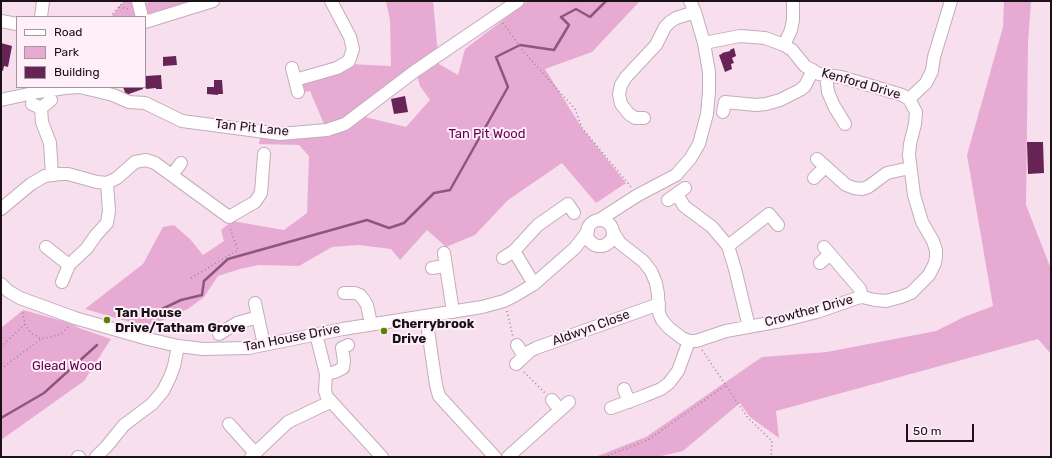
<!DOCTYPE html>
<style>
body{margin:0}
#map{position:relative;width:1052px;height:458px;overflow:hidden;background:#f7dfee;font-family:Rubik,sans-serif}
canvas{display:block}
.frame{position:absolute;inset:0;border:2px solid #1a1217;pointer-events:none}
.legend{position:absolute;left:16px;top:16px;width:130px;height:72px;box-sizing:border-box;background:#feeff9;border:1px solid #a3979f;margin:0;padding:5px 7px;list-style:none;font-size:12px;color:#1a1217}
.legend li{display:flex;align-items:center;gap:8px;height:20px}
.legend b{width:20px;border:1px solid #a3979f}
.scale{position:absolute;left:906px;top:424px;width:68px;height:18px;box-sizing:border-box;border:2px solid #1a1217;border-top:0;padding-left:5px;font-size:12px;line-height:14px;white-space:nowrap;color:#1a1217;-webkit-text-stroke:3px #feeff9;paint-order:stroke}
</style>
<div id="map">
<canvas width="1052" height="458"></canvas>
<div class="frame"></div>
<ul class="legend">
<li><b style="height:5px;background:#fff"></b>Road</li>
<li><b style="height:11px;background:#e7abd3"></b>Park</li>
<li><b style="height:11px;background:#672256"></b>Building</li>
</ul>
<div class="scale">50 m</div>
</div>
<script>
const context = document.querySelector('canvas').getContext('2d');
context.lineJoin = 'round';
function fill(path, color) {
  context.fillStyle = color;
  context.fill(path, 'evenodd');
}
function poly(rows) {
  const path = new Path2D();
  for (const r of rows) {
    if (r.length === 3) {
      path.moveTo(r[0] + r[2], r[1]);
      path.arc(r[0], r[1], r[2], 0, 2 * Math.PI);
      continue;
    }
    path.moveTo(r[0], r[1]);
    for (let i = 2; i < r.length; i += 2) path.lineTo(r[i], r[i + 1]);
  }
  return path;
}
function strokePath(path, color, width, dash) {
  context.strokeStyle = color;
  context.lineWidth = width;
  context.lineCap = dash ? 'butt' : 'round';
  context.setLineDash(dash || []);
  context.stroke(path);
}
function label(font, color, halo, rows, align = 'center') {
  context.font = font + ' Rubik,sans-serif';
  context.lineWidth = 4;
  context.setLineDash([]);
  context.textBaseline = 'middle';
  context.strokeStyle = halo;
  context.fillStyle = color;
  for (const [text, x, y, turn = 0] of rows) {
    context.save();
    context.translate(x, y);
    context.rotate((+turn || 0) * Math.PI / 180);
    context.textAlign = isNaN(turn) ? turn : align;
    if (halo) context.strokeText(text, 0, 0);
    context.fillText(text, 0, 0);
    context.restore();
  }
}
const green = poly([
 [124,1,138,1,139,5,153,1,213,1,145,17,111,17],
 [386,1,433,1,439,64,458,75,465,49,528,1,639,1,639,2,592,52,545,69,582,128,626,183,596,203,562,163,508,200,475,235,446,247,427,230,400,260,391,249,359,245,332,247,299,266,259,265,240,269,218,276,204,297,188,309,147,327,85,309,143,264,163,227,174,225,190,239,203,255,224,241,221,230,232,221,284,230,307,213,309,156,299,145,259,144,262,127,320,128,324,124,310,91,305,92,301,81,350,64,391,66,390,20],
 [415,68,420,86,430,100,406,127,357,115],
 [1004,1,1031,1,1028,43,1026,205,1051,269,1051,354,1038,339,776,411,779,438,750,417,740,403,683,451,657,457,595,457,646,437,762,357,827,352,936,331,964,317,993,306,967,155,1003,27],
 [23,310,70,323,79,328,111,339,84,381,1,440,1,328]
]);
const stream = poly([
 [143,318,181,300,202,295,204,281,228,259,367,220,389,228,404,223,434,193,450,190,508,87,496,57,520,45,554,50,569,25,561,17,576,9,590,17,606,1],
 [1,418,44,393,97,345]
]);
const building = poly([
 [1,43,12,46,8,67,4,66,3,71,1,70],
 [734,48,736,56,732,58,734,63,731,64,732,69,725,72,719,55,722,54,722,53,730,51,730,50],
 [176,56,177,65,163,66,163,57],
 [161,75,162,89,156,89,156,88,146,89,146,76],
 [214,80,222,80,223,94,218,94,218,95,207,94,207,87,214,87],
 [123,87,143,87,143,89,126,95],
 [405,96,408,112,394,114,391,99],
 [1027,142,1043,142,1044,173,1028,174]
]);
const path = poly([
 [119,7,129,9],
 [110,17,124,1],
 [503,23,523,51,575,109,582,128,632,188],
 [191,278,238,250,230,228],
 [507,311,513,337],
 [25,324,31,333,41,339,61,334,69,326],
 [1,347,25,324,22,310],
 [702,350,748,418,772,441,771,457],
 [1,369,41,339],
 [524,372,545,393],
 [604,457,648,440,726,385]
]);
const minor = poly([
 [138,1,142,17],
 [41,17,43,1],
 [1,21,17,24],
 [145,22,213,1],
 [784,45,791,30,793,20,793,1],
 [292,68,298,92],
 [826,75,828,92,834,106,845,124],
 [295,80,337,68,349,61,353,49,350,37,331,1],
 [909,99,926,83,932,71,934,57,951,1],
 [1,100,38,92,65,88,80,87,113,95,129,102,145,103,182,121,280,134,327,130,345,124,415,71,518,1],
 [32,104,41,108,51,100],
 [41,108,42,122,50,143,52,175],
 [723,112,725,102,756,105,766,104,780,100,800,90,805,86,813,70],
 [644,118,635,118,629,114,621,104,619,94,621,85,626,77,656,45,665,27,670,22,676,18,695,12],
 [817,159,846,185,854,188,862,189,868,187,887,173,910,168],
 [172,175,181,163],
 [814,178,825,167],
 [677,194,684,206,712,227,728,246,735,269,749,327],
 [668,200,685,188],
 [1,209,31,184,45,176,60,174,68,174,97,182,107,183,117,178,135,162,146,160,155,163,229,217,255,202,261,193,264,154],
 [599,220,638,195,676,175,690,159,699,144,707,114,709,92,709,72,704,43,695,12,690,1],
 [600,233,13],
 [613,232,620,243,643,261,651,271,656,283,658,294,659,313,662,320,669,328,682,338,689,341,696,341,726,331,781,321,817,312,857,298,862,297,875,300,886,301,901,297,911,293,929,275,935,263,936,257,936,250,933,241,922,222,914,195,909,155,910,144,915,124,916,112,909,99,902,95,882,89,841,77,819,74,805,66,792,50,784,45,765,38,740,36,704,43],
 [728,246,769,214,778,225],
 [46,247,69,265],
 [824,247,860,289,862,297],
 [444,253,453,312],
 [503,258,514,251],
 [820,263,830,254],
 [432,268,445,266],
 [62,282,69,265,87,248,96,235,107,223,109,211,107,183],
 [1,284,8,291,20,298,75,318,148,339,178,346,203,349,248,348,343,329,482,307,504,301,516,295,534,284,575,248,588,231],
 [534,284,514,251,538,225,568,204,574,213],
 [344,293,355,293,360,295,364,300,367,305,371,324],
 [255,303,264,345],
 [426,316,436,385,439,396,495,457],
 [219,334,237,323,258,317],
 [316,334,326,374,325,391,327,397,382,457],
 [517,345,524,356],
 [516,364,530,351,536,348,659,304],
 [326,374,335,372,343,368,344,361,342,348,348,345],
 [624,389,629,402],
 [552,400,560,410],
 [611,408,644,396,661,389,669,383,678,371,689,341],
 [229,424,255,453],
 [78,457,79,457],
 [96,457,107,446,124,425,152,404,163,391,170,377,174,366,178,346],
 [251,457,288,422,330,402],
 [508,457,569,402]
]);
const markers = [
 [107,320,4,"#588207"],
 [384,331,4,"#588207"]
];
const streetNames = [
 ["Kenford Drive",861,84,16],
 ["Tan Pit Lane",252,128,6],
 ["Crowther Drive",809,311,-15],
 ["Aldwyn Close",591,328,-20],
 ["Tan House Drive",292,338,-11]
];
const parkNames = [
 ["Tan Pit Wood",487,134],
 ["Glead Wood",67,366]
];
const poiNames = [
 ["Tan House",115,313],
 ["Drive/Tatham Grove",115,328],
 ["Cherrybrook",392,324],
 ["Drive",392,339]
];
fill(green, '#e7abd3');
strokePath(stream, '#8e567d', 2.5);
fill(building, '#672256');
strokePath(minor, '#c3acbb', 14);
strokePath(path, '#988691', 1.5, [1, 3]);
strokePath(minor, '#fff', 12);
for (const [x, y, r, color] of markers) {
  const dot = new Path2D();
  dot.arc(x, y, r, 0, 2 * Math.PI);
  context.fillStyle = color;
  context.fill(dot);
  strokePath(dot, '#feeff9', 1.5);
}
label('13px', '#1a1217', '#feeff9', streetNames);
label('13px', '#640051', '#feeff9', parkNames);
label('bold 13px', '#1a1217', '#feeff9', poiNames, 'left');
</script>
